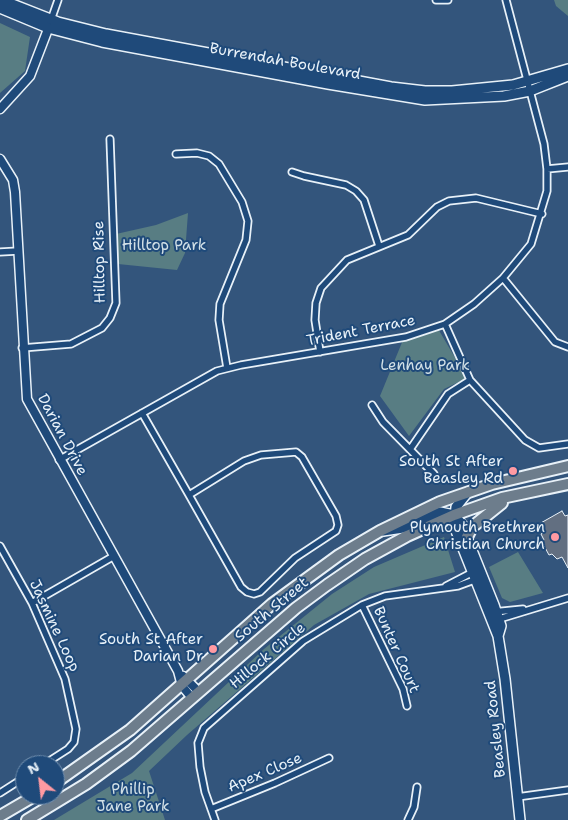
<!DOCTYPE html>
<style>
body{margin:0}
#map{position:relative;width:568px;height:820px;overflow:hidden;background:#33557c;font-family:"Shantell Sans",sans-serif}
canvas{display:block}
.north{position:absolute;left:15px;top:755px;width:50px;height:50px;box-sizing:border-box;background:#1f4a7a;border:1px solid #6f8dac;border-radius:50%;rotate:331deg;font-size:14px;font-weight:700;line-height:20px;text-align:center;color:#e8f1f8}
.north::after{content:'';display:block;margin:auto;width:18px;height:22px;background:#ff9aa2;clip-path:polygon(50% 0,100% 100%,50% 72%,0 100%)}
</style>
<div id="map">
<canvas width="568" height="820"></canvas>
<div class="north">N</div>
</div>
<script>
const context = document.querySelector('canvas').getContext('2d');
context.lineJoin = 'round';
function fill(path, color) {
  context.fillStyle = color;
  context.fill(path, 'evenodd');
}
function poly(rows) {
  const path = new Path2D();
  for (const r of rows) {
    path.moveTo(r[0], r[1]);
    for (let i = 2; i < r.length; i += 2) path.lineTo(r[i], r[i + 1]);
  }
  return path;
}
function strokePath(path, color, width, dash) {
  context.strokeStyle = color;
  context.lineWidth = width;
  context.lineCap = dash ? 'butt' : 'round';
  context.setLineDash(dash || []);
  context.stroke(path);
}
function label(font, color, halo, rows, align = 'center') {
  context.font = font + ' "Shantell Sans",sans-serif';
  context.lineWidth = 4;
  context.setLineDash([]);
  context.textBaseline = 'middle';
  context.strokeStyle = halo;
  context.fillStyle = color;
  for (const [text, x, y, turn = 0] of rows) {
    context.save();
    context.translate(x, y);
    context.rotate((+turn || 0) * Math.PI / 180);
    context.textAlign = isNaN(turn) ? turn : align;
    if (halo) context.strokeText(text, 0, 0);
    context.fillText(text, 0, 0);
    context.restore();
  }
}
const green = poly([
 [554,0,568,0,568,16,556,6],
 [0,23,30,37,25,71,0,93],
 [188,213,185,253,177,270,118,264,116,234,156,225],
 [437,327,467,378,444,389,409,436,380,396,403,340],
 [444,537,455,572,369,594,314,625,187,735,149,771,165,820,54,820,132,773,264,649,332,594,374,567],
 [518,552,543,593,510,602,502,598,489,567]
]);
const building = poly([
 [562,511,565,516,568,515,568,568,562,557,557,559,552,554,549,555,542,542,544,540,541,534,544,532,539,524,562,511]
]);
const minor = poly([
 [436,0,448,0],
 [51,20,58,0],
 [176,154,197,153,209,156,219,164,242,202,248,221,246,240,220,304,219,320,227,368],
 [547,169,568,167],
 [292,172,304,176,346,185,356,191,364,200,379,246],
 [0,252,18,251],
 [503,278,555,342,568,347],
 [445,324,470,380,525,440,539,448,568,444],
 [22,348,71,344,102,328,110,318,116,303,110,139],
 [320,352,315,320,316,303,321,288,347,260,408,235,437,207,449,201,476,198,542,214],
 [372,405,383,422,434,474],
 [142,413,189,495,244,461,261,455,296,452,302,457,336,516,338,525,336,531,295,558,260,592,254,594,247,592,241,587,189,495],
 [411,448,448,394,470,380],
 [59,460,217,371,241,365,406,337,445,324,474,304,503,278,531,244,547,191,547,169,544,144,506,0],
 [0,546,32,603,65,679,76,729,74,742,68,749,43,765],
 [446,586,475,571],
 [32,603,114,556],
 [362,605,403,689,407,706],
 [493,612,523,609],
 [496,620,568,598],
 [0,793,25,777],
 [517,797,568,790],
 [211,809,275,783,329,758],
 [215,820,205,792,200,767,198,743,204,728,303,641,362,605,385,596,458,586,477,579],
 [408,820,414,807,417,787]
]);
const tertiary = poly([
 [0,109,30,76,50,24],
 [0,159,13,180,15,192,27,399,178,671,182,686,192,698],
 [183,676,199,692]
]);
const secondary = poly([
 [2,0,58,22,106,34,391,87,425,91,452,91,513,85,568,69],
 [0,8,48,28,102,42,328,84,425,100,504,96,530,91,568,76],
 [468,492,456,507,454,526,498,636,505,679,520,820],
 [383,531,403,528,440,512,454,515,461,523,494,605,501,626,498,636]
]);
const trunk = poly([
 [467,537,472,527,502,503],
 [55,783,130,730,272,604,339,555,380,531,440,502,492,484,568,466],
 [0,816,36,795],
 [27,820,86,784,131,751,296,608,327,585,365,559,407,536,454,515,502,498,568,484]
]);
const markers = [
 [513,471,5,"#ff9aa2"],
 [555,537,5,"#ff9aa2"],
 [213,649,5,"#ff9aa2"]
];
const streetNames = [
 ["Burrendah Boulevard",285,62,10],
 ["Hilltop Rise",100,262,-91],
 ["Trident Terrace",361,331,-11],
 ["Darian Drive",62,435,62],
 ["South Street",272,610,-40],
 ["Jasmine Loop",54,626,65],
 ["Bunter Court",396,650,66],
 ["Hillock Circle",268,656,-40],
 ["Beasley Road",496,729,-96],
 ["Apex Close",265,773,-23]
];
const parkNames = [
 ["Hilltop Park",164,246],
 ["Lenhay Park",425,366],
 ["Phillip",133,790],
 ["Jane Park",133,807]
];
const poiNames = [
 ["South St After",503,462],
 ["Beasley Rd",503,479],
 ["Plymouth Brethren",545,528],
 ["Christian Church",545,545],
 ["South St After",203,640],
 ["Darian Dr",203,657]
];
fill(green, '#587d83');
fill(building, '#626f81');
strokePath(building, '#e8f1f8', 1);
strokePath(minor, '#e8f1f8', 9);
strokePath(tertiary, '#e8f1f8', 11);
strokePath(secondary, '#e8f1f8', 12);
strokePath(trunk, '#e8f1f8', 14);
strokePath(minor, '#1f4a7a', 5.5);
strokePath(tertiary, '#1f4a7a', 8);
strokePath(secondary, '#1f4a7a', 9);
strokePath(trunk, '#6d7d8c', 10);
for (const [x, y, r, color] of markers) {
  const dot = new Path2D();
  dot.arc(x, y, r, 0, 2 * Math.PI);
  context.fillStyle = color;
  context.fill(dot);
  strokePath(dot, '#1f4a7a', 2);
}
label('15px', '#e8f1f8', '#1f4a7a', streetNames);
label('15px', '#d2e0e6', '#1f4a7a', parkNames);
label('15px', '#e8f1f8', '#1f4a7a', poiNames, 'right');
</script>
